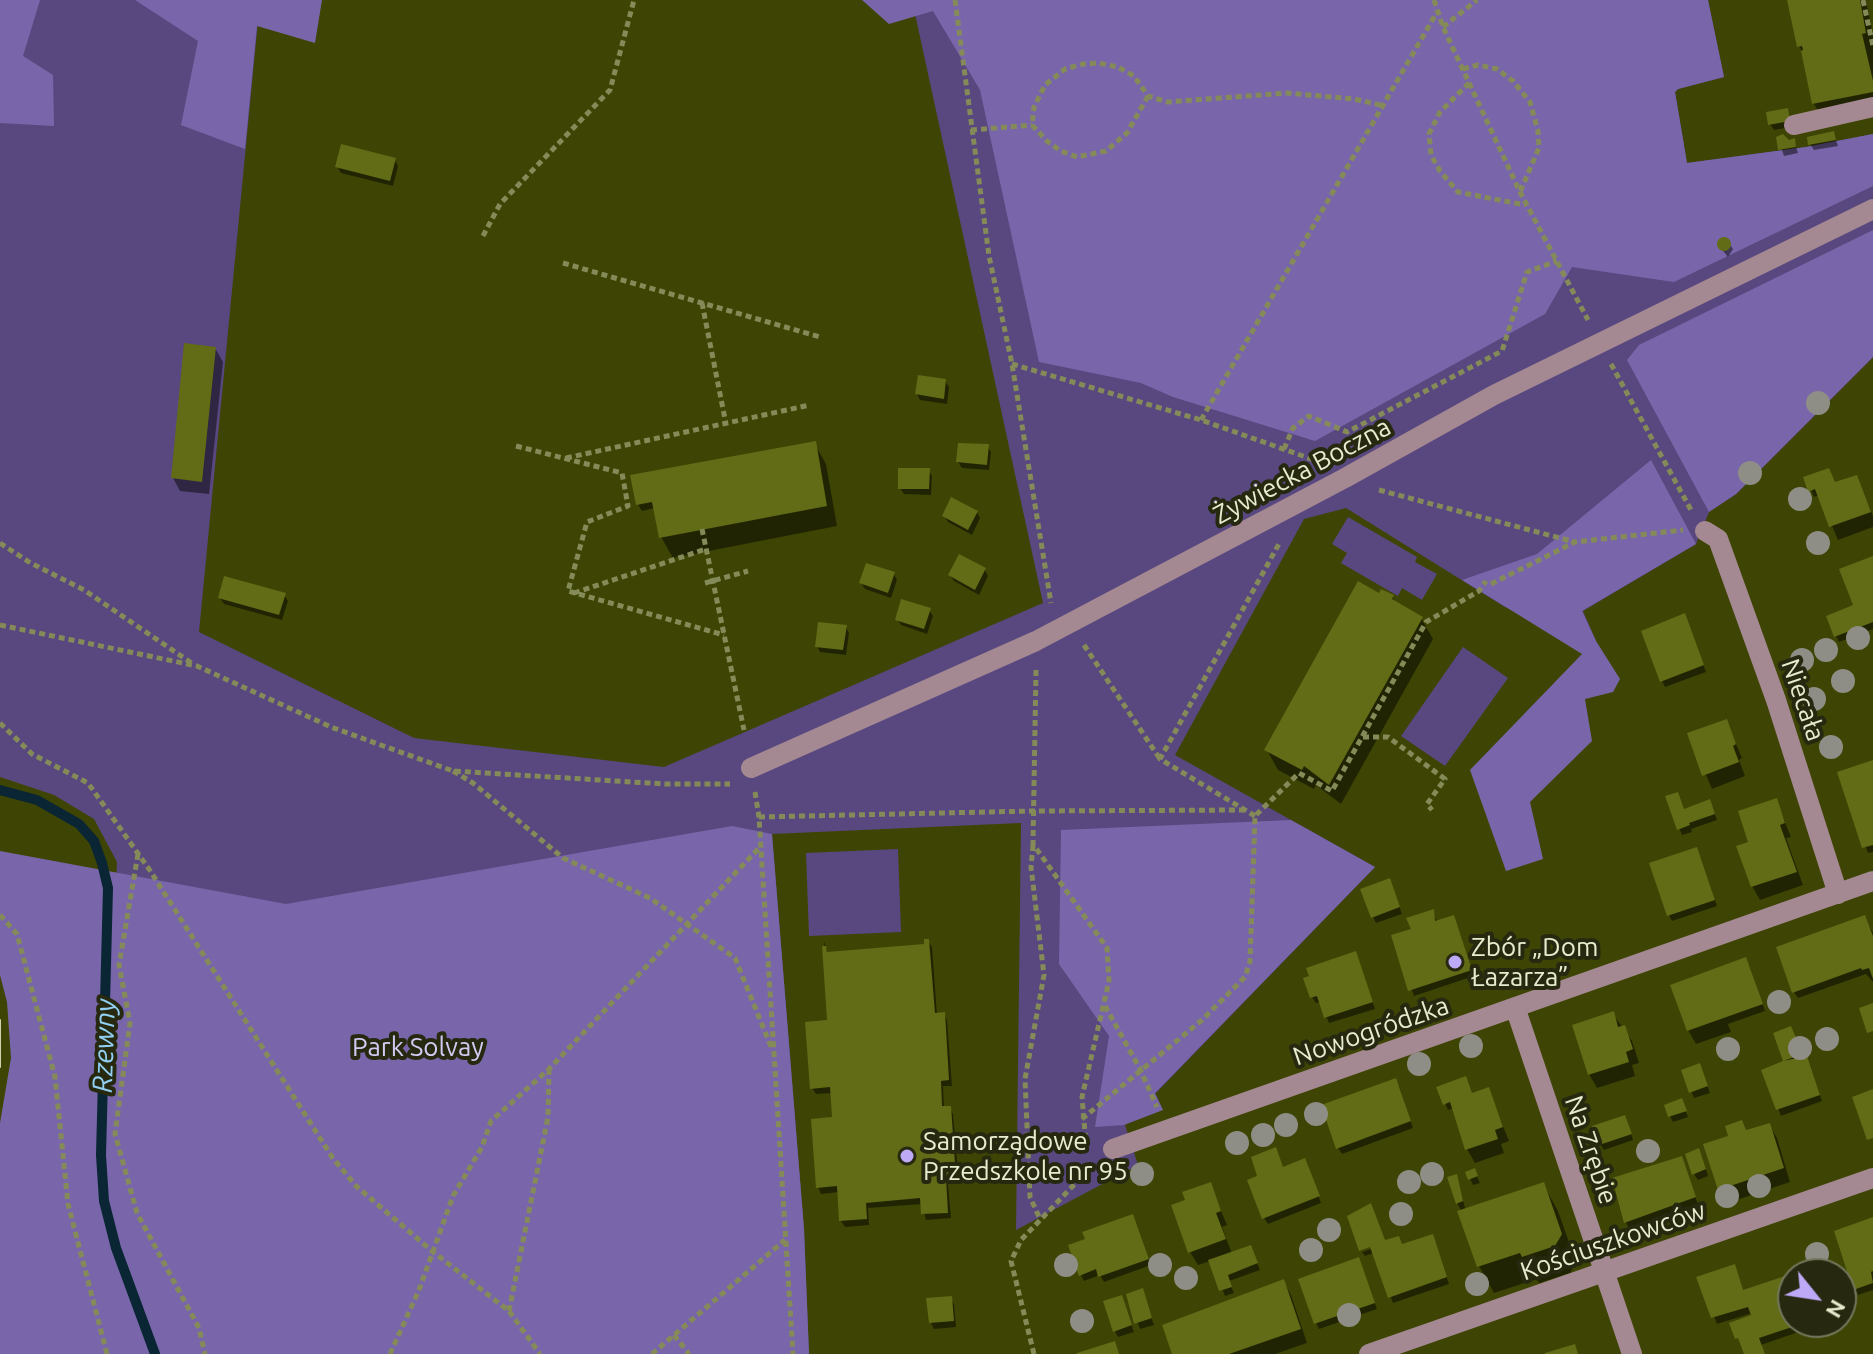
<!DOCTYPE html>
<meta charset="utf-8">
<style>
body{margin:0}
#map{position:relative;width:1873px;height:1354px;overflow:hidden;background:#3e4504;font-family:Ubuntu,sans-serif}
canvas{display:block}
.north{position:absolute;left:1777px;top:1258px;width:80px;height:80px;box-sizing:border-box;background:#262910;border:2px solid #73775c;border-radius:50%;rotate:120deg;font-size:22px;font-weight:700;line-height:32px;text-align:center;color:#e7ecce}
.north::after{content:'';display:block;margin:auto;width:28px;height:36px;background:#bda9f5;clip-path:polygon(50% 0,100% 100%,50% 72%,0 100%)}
</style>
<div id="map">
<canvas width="1873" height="1354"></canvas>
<div class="north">N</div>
</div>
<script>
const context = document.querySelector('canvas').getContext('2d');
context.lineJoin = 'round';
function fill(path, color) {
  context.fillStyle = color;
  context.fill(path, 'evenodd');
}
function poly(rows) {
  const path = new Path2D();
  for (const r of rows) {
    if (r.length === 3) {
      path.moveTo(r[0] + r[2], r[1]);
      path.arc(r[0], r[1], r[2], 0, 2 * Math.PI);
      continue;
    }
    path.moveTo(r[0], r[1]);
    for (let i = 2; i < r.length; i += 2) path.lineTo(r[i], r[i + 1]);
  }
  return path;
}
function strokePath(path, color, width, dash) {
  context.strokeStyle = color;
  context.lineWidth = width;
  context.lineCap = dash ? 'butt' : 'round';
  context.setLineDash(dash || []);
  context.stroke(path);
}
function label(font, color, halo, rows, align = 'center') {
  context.font = font + ' Ubuntu,sans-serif';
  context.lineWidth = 8;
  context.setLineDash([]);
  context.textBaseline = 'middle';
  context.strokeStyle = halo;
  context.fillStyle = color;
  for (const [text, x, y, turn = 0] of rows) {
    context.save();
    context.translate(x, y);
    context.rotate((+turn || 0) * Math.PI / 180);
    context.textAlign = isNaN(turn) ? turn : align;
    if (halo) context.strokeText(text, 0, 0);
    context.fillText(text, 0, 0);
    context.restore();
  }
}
const green = poly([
 [0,0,260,0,199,632,414,738,664,767,1043,603,912,0,1708,0,1724,77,1678,89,1675,92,1687,163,1806,147,1873,134,1873,357,1736,494,1709,512,1696,544,1583,611,1596,641,1505,607,1346,508,1304,519,1175,755,1375,867,1125,1125,1138,1165,1016,1230,1021,823,772,834,804,1229,809,1354,113,948,117,862,94,819,54,795,0,777],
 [1348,517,1417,557,1415,562,1437,574,1422,600,1402,588,1398,596,1341,563,1347,553,1332,544],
 [1463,647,1508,678,1445,766,1401,736],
 [898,849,901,932,809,936,806,853]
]);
const forest = poly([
 [0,0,40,0,23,56,53,75,54,126,0,123],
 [135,0,322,0,315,43,257,26,245,149,181,125,198,41],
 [862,0,1708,0,1724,77,1678,89,1675,92,1687,163,1806,147,1873,134,1873,186,1674,282,1572,267,1545,314,1315,441,1173,397,1141,383,1039,362,980,90,933,11,889,24],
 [1873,230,1873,357,1736,494,1709,512,1627,360,1639,345],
 [1651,460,1696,544,1582,611,1596,641,1620,679,1613,692,1585,699,1592,741,1530,802,1543,859,1506,871,1470,770,1582,654,1462,580,1537,554],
 [1291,820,1375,867,1155,1093,1163,1110,1124,1125,1095,1127,1109,1036,1059,964,1061,830],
 [732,826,772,834,804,1229,809,1354,0,1354,0,1123,11,1058,7,1002,0,975,0,851,286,904]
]);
const shadow = poly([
 [1789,0,1866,0,1873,35,1873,115,1826,124,1814,104,1806,58,1799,46],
 [1787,111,1792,127,1774,130,1770,124],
 [1833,133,1838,146,1814,150,1810,144],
 [1778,138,1788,142,1794,141,1798,153,1784,156],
 [395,160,398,166,393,186,341,173,337,166],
 [1726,239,1733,249,1728,257,1720,247,1719,243],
 [215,348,223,362,209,494,180,491,173,478],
 [945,381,949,387,947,404,920,400,917,394],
 [814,443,826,464,837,526,673,558,661,537,655,508,642,511,638,505],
 [987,446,991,452,989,470,962,468,958,462],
 [928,470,932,476,931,495,904,494,900,488],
 [1856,477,1873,516,1873,527,1838,540,1819,495,1814,497,1806,478,1835,485],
 [977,512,980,518,972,535,948,522,944,516],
 [1873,558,1873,629,1839,642,1836,636,1856,607],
 [985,570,988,576,979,595,954,581,950,575],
 [894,574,897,580,891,598,865,589,861,583],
 [284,595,288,601,282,620,224,604,220,598],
 [1380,595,1392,597,1396,604,1421,618,1433,639,1341,804,1316,785,1314,789,1278,770,1267,750],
 [929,610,933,616,927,634,901,625,897,619],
 [1688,622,1706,672,1665,687,1662,681],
 [846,627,849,633,846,655,820,652,817,646],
 [1726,721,1742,758,1739,760,1745,776,1712,789,1689,735],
 [1873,762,1873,852,1868,853,1840,773],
 [1667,798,1684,811,1712,807,1717,820,1691,829,1692,832,1682,835],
 [1776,800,1791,837,1786,838,1803,885,1760,900,1752,886,1751,843],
 [1700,856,1717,906,1672,921,1669,915],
 [1392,886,1402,914,1376,923,1373,917],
 [1433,912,1437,923,1454,917,1474,976,1414,996,1393,936,1413,930],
 [1864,917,1873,933,1873,982,1866,974,1798,998,1794,992],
 [824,941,828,954,926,946,928,941,932,947,937,1015,944,1014,947,1020,952,1086,943,1086,944,1108,950,1108,953,1114,959,1183,948,1184,951,1218,926,1220,922,1204,868,1208,869,1225,845,1227,841,1221,839,1192,821,1194,818,1187,834,1119,833,1093,816,1094,812,1088,829,1022],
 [1358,959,1375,1009,1329,1023,1320,1002,1316,1003,1312,997,1306,979],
 [1749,965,1765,1011,1728,1024,1731,1032,1696,1044,1688,1030],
 [1613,1014,1632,1041,1639,1063,1632,1065,1635,1076,1597,1088,1589,1074],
 [1775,1035,1794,1035,1804,1059,1810,1065,1822,1101,1781,1116,1764,1071,1786,1062],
 [1683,1071,1702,1071,1710,1093,1694,1098],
 [1399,1086,1413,1128,1342,1154,1338,1148],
 [1439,1088,1473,1095,1488,1089,1509,1141,1501,1144,1504,1153,1475,1163,1467,1149,1454,1108,1448,1110],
 [1684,1107,1688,1117,1673,1122,1670,1116],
 [1628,1123,1633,1140,1604,1150,1600,1144],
 [1769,1125,1777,1138,1790,1182,1728,1203,1720,1190,1705,1145],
 [1702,1157,1708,1176,1698,1180,1694,1174],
 [1681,1158,1698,1204,1629,1228,1626,1222],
 [1308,1167,1321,1203,1268,1224,1264,1218,1283,1169],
 [1474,1170,1480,1183,1473,1185,1467,1173],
 [1456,1177,1466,1211,1543,1184,1558,1211,1576,1262,1570,1273,1539,1283,1537,1279,1494,1293,1479,1266,1462,1212,1457,1203],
 [1210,1185,1227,1225,1222,1227,1232,1254,1253,1253,1260,1270,1229,1281,1234,1293,1225,1296,1211,1261,1198,1265,1190,1252,1188,1201],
 [1873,1219,1873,1290,1858,1295,1855,1289],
 [1136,1222,1151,1265,1104,1282,1100,1275,1084,1281,1081,1275],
 [1435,1242,1449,1284,1393,1303,1374,1253,1365,1256,1362,1252,1380,1246,1402,1246],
 [1361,1266,1377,1309,1319,1329,1316,1323],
 [1699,1278,1743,1292,1784,1279,1793,1300,1793,1322,1808,1322,1810,1328,1761,1345,1764,1354,1746,1354,1732,1324,1754,1317,1752,1313,1717,1324],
 [1284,1282,1291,1295,1307,1343,1275,1354,1174,1354],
 [1142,1291,1154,1325,1140,1329,1128,1296],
 [950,1298,954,1304,956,1327,934,1329,931,1323],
 [1124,1304,1134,1332,1118,1337,1115,1331]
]);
const stream = poly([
 [0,790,37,800,79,824,94,841,102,863,108,888,101,1155,104,1201,116,1248,155,1354]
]);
const building = poly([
 [1787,0,1860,0,1866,33,1862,34,1863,38,1873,81,1873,92,1812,104,1801,51,1803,50,1802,46,1797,47],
 [1788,108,1790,121,1768,125,1766,112],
 [1834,131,1836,140,1808,145,1807,137],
 [1783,134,1789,140,1795,138,1796,147,1778,150,1776,137],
 [341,144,396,158,390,181,335,167],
 [1724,244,7],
 [184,343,216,347,202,482,171,478],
 [918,375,946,379,944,399,915,394],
 [816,441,827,506,659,538,652,502,636,505,630,475],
 [958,443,989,444,987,465,956,462],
 [898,468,930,468,929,489,898,489],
 [1829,468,1835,482,1857,475,1871,512,1829,527,1815,489,1808,492,1803,477],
 [951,497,978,511,968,530,942,516],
 [959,554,986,568,975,590,948,575],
 [1873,556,1873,622,1834,637,1826,616,1853,605,1839,569],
 [866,563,895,572,888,593,859,583],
 [224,576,286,593,279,615,218,598],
 [1358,581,1379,593,1381,589,1394,595,1392,599,1423,617,1329,785,1304,766,1302,770,1264,750],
 [901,599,931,608,924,629,895,620],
 [1685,613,1704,665,1660,682,1641,631],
 [818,622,847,625,843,650,815,647],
 [1727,719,1736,744,1733,746,1739,762,1702,776,1687,733],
 [1873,760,1873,845,1862,848,1837,772],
 [1678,792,1684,809,1710,799,1715,814,1689,823,1690,825,1677,830,1665,796],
 [1777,798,1785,823,1780,825,1797,872,1751,887,1736,846,1748,842,1738,811],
 [1697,847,1715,900,1667,916,1649,863],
 [1390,878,1400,907,1371,918,1360,889],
 [1434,909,1435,921,1454,915,1472,970,1408,991,1391,935,1411,929,1406,918],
 [1865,915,1873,936,1873,979,1869,968,1862,970,1861,968,1792,993,1776,947],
 [924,939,929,939,935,1013,945,1012,949,1080,941,1081,942,1106,951,1106,956,1178,946,1178,948,1213,921,1214,920,1198,866,1203,867,1219,839,1221,837,1186,816,1188,811,1119,832,1117,830,1087,810,1089,805,1022,827,1020,822,946,826,946,827,952,924,944],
 [1356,951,1373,1002,1324,1018,1317,996,1310,998,1303,978,1309,976,1306,968],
 [1746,957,1763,1004,1687,1031,1670,985],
 [1873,1003,1873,1031,1867,1033,1859,1008],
 [1614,1011,1618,1027,1625,1025,1633,1049,1626,1052,1629,1062,1588,1075,1572,1025],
 [1791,1026,1803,1054,1783,1061,1773,1033],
 [1807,1056,1820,1095,1776,1110,1761,1070,1783,1061],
 [1700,1063,1708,1086,1689,1093,1681,1070],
 [1466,1076,1472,1093,1489,1087,1503,1127,1495,1130,1498,1139,1465,1150,1450,1102,1443,1105,1436,1087],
 [1396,1078,1411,1121,1336,1149,1321,1105],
 [1873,1089,1873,1138,1867,1140,1852,1097],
 [1682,1098,1687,1111,1668,1117,1664,1105],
 [1625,1115,1632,1134,1599,1145,1592,1126],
 [1742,1120,1746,1130,1770,1123,1784,1168,1718,1190,1703,1144,1728,1136,1725,1126],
 [1276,1147,1283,1167,1305,1158,1320,1196,1262,1219,1247,1180,1257,1176,1251,1157],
 [1699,1148,1706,1169,1692,1175,1685,1154],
 [1682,1156,1696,1197,1624,1223,1612,1178],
 [1475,1168,1478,1176,1468,1180,1465,1172],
 [1457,1174,1463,1201,1456,1204,1447,1177],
 [1211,1182,1221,1211,1216,1213,1226,1239,1188,1253,1171,1205,1185,1200,1182,1192],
 [1544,1182,1562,1234,1555,1246,1522,1257,1520,1253,1477,1267,1457,1211],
 [1371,1203,1385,1240,1399,1236,1402,1244,1433,1234,1447,1277,1388,1298,1370,1247,1359,1251,1347,1216],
 [1133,1214,1149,1259,1098,1277,1096,1269,1079,1276,1068,1245,1085,1239,1082,1232],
 [1873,1217,1873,1271,1871,1272,1873,1283,1853,1290,1834,1231],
 [1251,1245,1258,1263,1228,1275,1232,1287,1219,1291,1208,1260],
 [1359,1257,1375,1303,1314,1324,1298,1279],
 [1735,1264,1743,1290,1785,1276,1793,1300,1793,1322,1807,1322,1759,1338,1765,1354,1744,1354,1738,1338,1735,1339,1729,1323,1751,1315,1748,1307,1711,1318,1696,1277],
 [1284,1279,1301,1329,1229,1354,1172,1354,1162,1325],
 [1143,1288,1152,1318,1134,1324,1126,1294],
 [1122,1295,1132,1325,1113,1332,1103,1301],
 [952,1296,954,1321,929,1323,926,1298],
 [1115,1341,1119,1354,1077,1354,1077,1353],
 [1575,1344,1578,1354,1545,1354,1545,1353]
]);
const path = poly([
 [955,0,989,256,1012,364,1051,603],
 [1434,0,1443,27,1520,192,1588,320],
 [1863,0,1873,46],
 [1443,27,1477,0],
 [1463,69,1478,65,1497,69,1513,81,1530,102,1538,131,1539,148,1520,192],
 [1469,83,1440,112,1429,134,1431,155,1440,171,1458,192,1525,205],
 [1148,96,1127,133,1106,151,1077,157,1061,151,1048,142,1032,125,1034,107,1045,85,1065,69,1083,64,1098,63,1118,67,1134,76,1148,96,1167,102,1287,93,1354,99,1381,105],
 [971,130,1032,125],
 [483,236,500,204,610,90,634,0],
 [563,263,820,337],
 [702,303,726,424],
 [1012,364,1201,420,1320,462],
 [1611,364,1691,510],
 [1201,420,1437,12],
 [516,446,622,473,628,506,587,522,568,591,724,635],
 [1284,449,1293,428,1309,416,1347,432,1502,351,1527,272,1557,261],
 [566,458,810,405],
 [1379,490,1575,542],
 [702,529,744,730],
 [0,543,29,562,84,590,193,664],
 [705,583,748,571],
 [1491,584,1575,542,1683,530],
 [574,593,706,549],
 [0,625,197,666,331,727,453,771,665,784,730,784],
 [1084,645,1160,759],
 [1036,670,1033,844,1107,948,1109,981,1082,1097,1086,1145],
 [0,723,32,754,88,783,149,869,332,1157,356,1186,432,1251,509,1311,540,1354],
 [1363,737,1388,737,1445,779,1427,804,1432,810],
 [453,771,473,783,563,858,650,898,735,958,772,1049],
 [755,792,759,817,793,1354],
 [1255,816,1160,759,1280,542],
 [759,817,1033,811,1245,810],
 [1033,845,1031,867,1044,975,1025,1079,1030,1197,1040,1219],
 [138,854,119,965,130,1023,115,1134,137,1213,199,1328,205,1354],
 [0,915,17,934,55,1077,68,1204,107,1354],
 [1105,1006,1140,1069,1157,1107],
 [1082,1119,1202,1020,1245,977,1250,962,1255,816,1299,773,1332,791,1426,622,1479,591,1486,581],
 [509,1311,548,1117,549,1070],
 [674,1335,689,1354],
 [390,1354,419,1290,453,1196,482,1147,491,1121,549,1069,761,846],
 [652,1354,785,1240],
 [1034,1354,1011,1261,1021,1240,1093,1165]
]);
const minor = poly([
 [1794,125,1873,107],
 [1705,531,1718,539,1776,700,1838,894],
 [751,768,1036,641,1345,478,1494,395,1873,209],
 [1515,1007,1632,1354],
 [1113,1149,1873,881],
 [1369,1354,1873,1178]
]);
const tram = poly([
 [0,1020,0,1067]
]);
const trees = [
 [1818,403],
 [1750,473],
 [1800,499],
 [1818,543],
 [1858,638],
 [1826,650],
 [1802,660],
 [1843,681],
 [1814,699],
 [1831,747],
 [1779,1002],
 [1827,1039],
 [1471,1046],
 [1800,1048],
 [1728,1049],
 [1419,1064],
 [1316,1114],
 [1286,1125],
 [1263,1135],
 [1237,1143],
 [1648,1151],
 [1142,1174],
 [1432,1174],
 [1409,1182],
 [1759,1186],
 [1727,1196],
 [1401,1214],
 [1329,1230],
 [1311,1250],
 [1817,1254],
 [1066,1265],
 [1160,1265],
 [1186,1278],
 [1477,1284],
 [1349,1315],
 [1082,1321]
];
const markers = [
 [1455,962,8,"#bda9f5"],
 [907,1156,8,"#bda9f5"]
];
const streetNames = [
 ["Żywiecka Boczna",1302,471,-28],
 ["Niecała",1803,700,71],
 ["Nowogródzka",1371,1031,-19],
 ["Na Zrębie",1591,1150,71],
 ["Kościuszkowców",1613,1241,-19]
];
const poiNames = [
 ["Zbór „Dom",1471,947],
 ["Łazarza”",1471,977],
 ["Samorządowe",923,1141],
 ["Przedszkole nr 95",923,1171]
];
const parkNames = [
 ["Park Solvay",418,1047]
];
const waterNames = [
 ["Rzewny",104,1046,-88]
];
fill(green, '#58487f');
fill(forest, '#7966aa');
fill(shadow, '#0007');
strokePath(stream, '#0a2533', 10);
fill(building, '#626b16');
strokePath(path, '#858b58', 5, [6, 4]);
strokePath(minor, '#a48892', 20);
strokePath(tram, '#cfd4b1', 2);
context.fillStyle = '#8f8e86';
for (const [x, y] of trees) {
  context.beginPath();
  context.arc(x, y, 12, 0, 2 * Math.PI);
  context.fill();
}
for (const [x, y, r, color] of markers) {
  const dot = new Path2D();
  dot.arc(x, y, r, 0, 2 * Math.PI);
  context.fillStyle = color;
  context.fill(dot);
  strokePath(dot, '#262910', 3);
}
label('26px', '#e7ecce', '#262910', streetNames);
label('26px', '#e7ecce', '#262910', poiNames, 'left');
label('26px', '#d2caf0', '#262910', parkNames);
label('italic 28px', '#92cff3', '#262910', waterNames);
</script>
